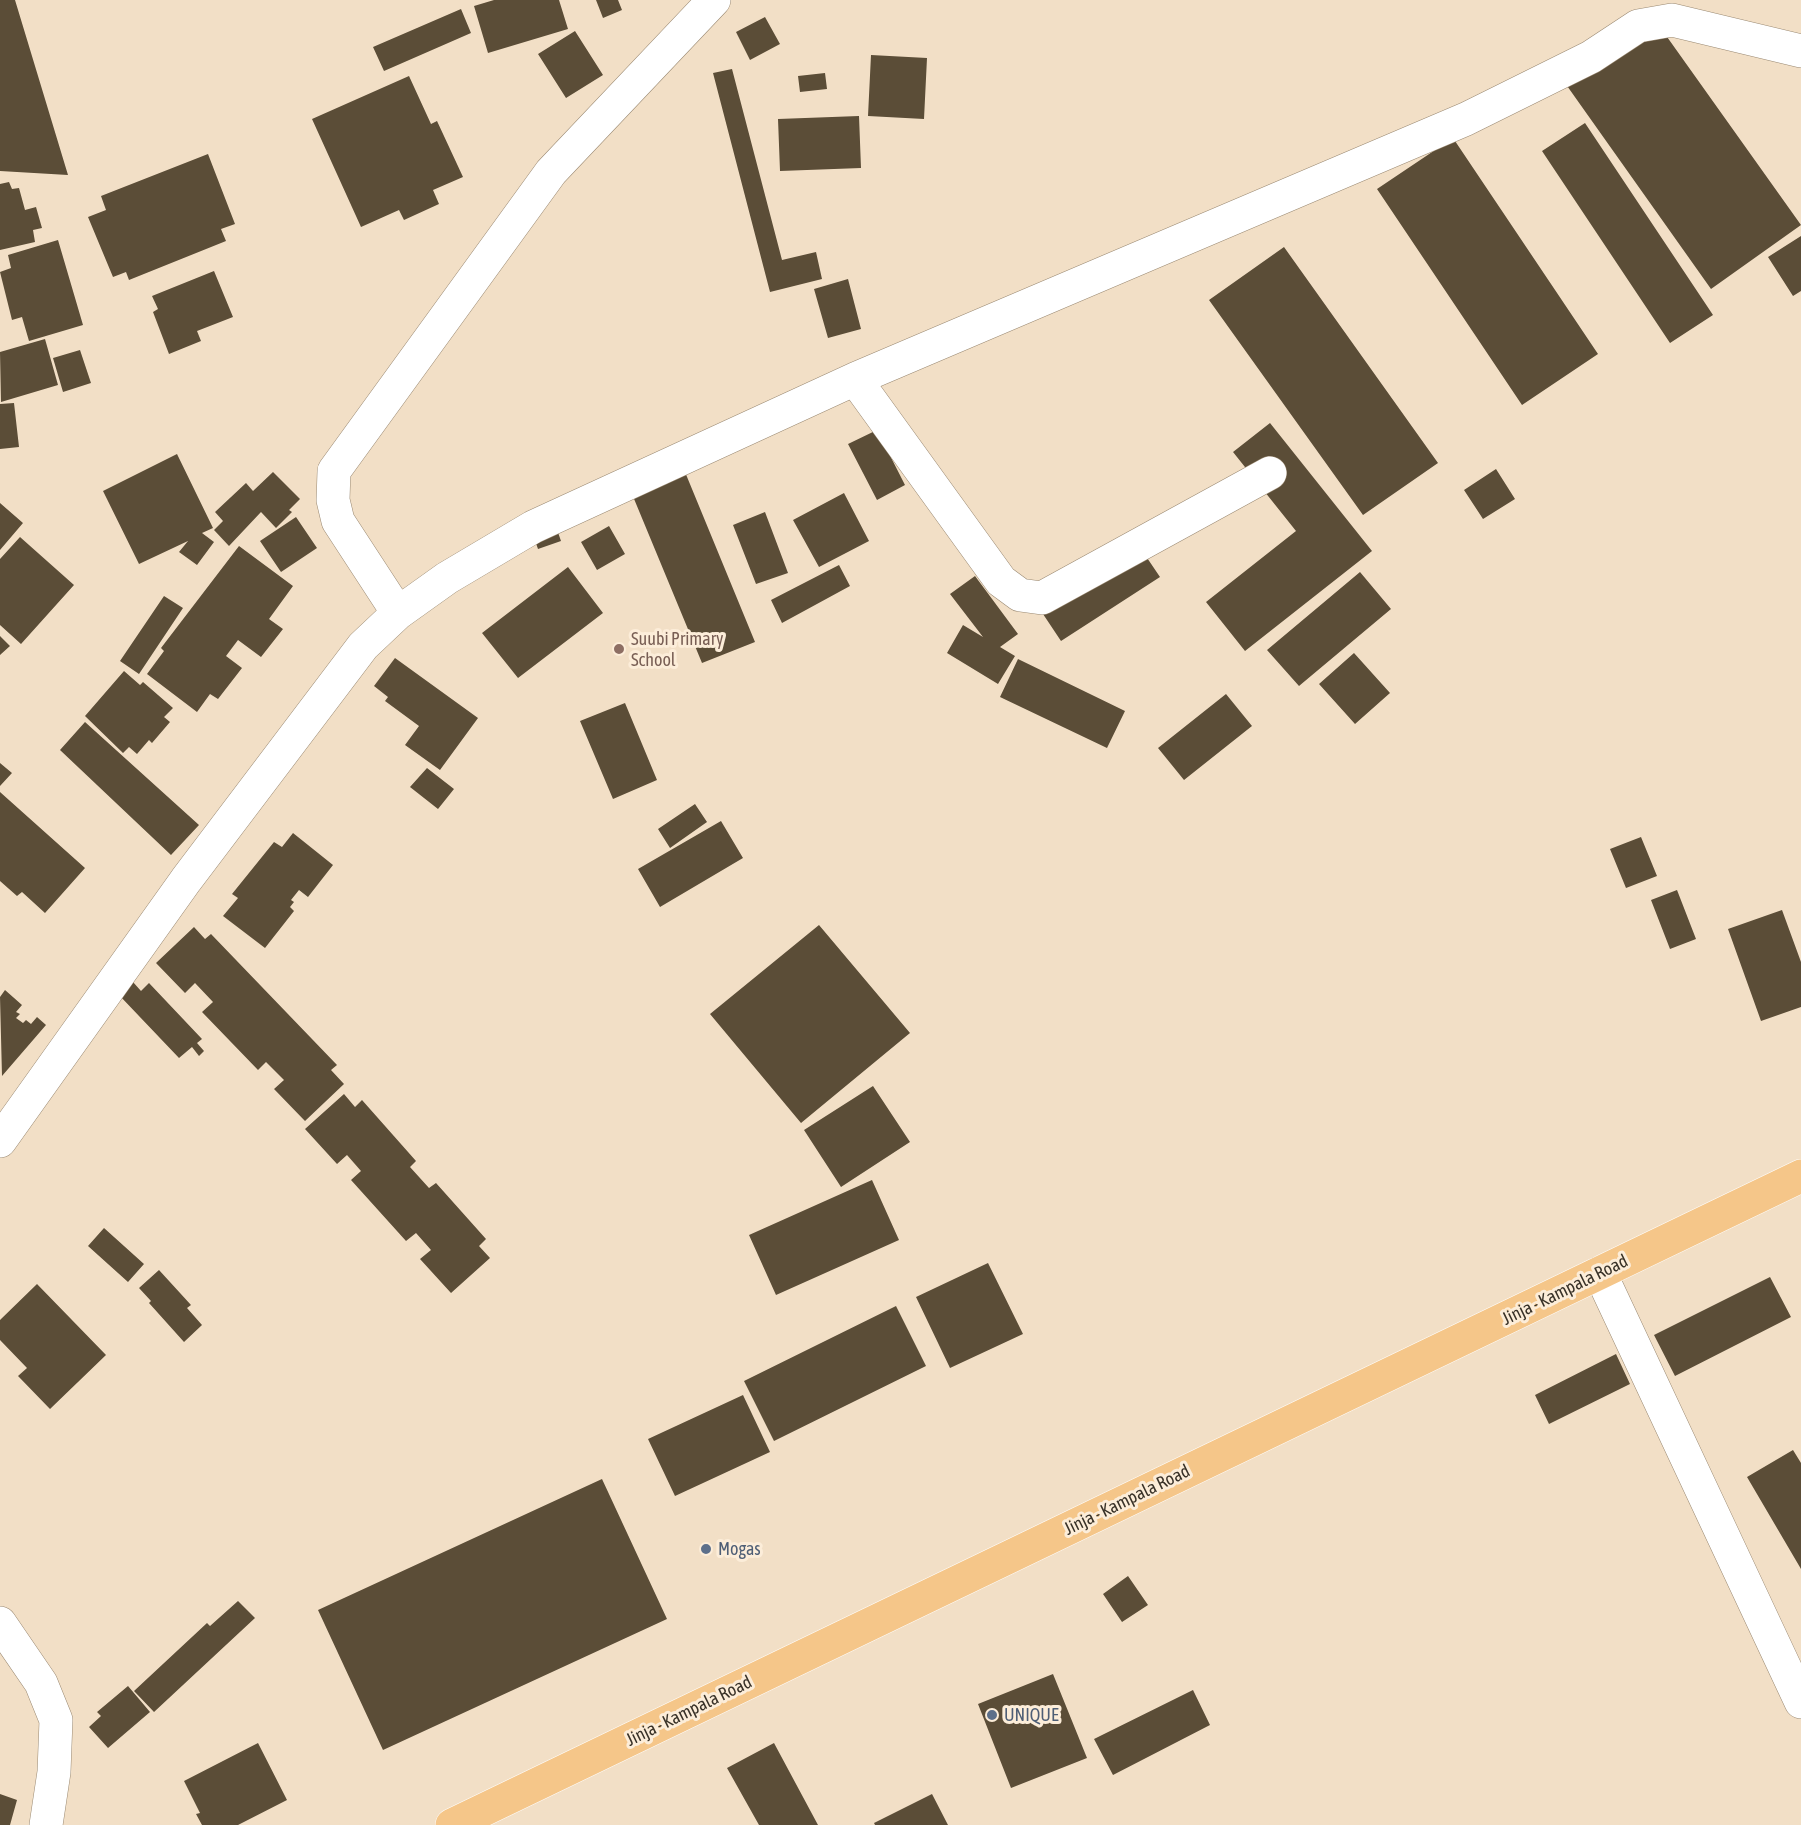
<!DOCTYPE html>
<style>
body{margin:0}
canvas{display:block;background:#f2dfc6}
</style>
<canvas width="1801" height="1825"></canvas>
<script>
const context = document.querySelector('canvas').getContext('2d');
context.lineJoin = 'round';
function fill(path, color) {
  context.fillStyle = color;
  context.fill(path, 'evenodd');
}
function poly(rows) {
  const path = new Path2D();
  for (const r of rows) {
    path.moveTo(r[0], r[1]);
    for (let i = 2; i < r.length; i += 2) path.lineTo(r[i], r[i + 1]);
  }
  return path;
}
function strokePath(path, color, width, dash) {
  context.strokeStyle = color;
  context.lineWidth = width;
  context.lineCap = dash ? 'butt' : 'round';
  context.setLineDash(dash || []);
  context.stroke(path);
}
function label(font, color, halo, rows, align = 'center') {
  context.font = font + ' "Asap Condensed",sans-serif';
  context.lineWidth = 6;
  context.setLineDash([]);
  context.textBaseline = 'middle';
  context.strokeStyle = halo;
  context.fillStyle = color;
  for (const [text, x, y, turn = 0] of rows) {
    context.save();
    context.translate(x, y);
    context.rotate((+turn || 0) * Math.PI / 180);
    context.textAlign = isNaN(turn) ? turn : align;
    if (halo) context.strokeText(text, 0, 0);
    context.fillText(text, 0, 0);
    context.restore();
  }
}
const building = poly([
 [0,0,15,0,68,175,0,171],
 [494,0,559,0,568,29,488,53,474,6],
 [596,0,618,0,622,10,603,18],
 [461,9,471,33,384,71,373,47],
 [765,17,780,44,750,60,736,32],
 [1655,20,1801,225,1711,289,1565,83],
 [575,31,603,75,566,98,538,54],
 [871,55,927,58,924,119,868,116],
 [732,69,782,260,816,252,822,279,770,292,713,73],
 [825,73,827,89,800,92,798,76],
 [409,76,431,124,437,121,463,177,433,190,439,204,404,220,399,210,361,227,312,119],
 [859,116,861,168,780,171,778,119],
 [1585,123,1713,315,1670,343,1542,151],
 [1453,138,1598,354,1522,405,1377,189],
 [208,154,235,224,221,229,226,241,129,280,126,272,113,277,88,217,106,210,101,196],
 [9,182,12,189,19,188,25,210,36,207,42,228,33,230,35,242,0,250,0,184],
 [1801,236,1801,291,1793,296,1768,257],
 [58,240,83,325,29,341,22,317,12,320,0,272,11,268,8,255],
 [1284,247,1438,463,1363,515,1209,300],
 [214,271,233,317,197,331,201,341,169,354,153,312,158,309,152,296],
 [848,279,861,329,828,338,814,289],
 [45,339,58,385,1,402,0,352],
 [80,350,91,383,63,392,53,358],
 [14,403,19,447,0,449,0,404],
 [1270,423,1372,551,1245,651,1206,602,1296,531,1233,452],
 [877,430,905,485,877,500,848,444],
 [177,454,213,528,202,533,214,542,197,565,179,552,188,541,139,564,103,491],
 [1496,469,1515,499,1483,519,1464,490],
 [273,472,300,499,289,510,292,512,276,528,261,512,229,546,214,530,223,521,215,512,246,483,253,491],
 [685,472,755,642,702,663,632,494],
 [844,493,869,541,819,567,793,520],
 [0,503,23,523,0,550],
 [765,512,788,573,756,584,733,525],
 [296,517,317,548,281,572,260,541],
 [553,518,561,541,538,549,530,526],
 [609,526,625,554,597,570,581,542],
 [20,537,74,585,21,644,0,625,0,559],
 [1137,543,1160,577,1061,641,1039,608],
 [239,546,293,586,269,619,283,629,261,657,238,640,226,656,242,668,218,699,210,694,197,712,147,674,164,651,161,648],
 [839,565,850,586,782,623,771,600],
 [568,567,603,613,518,678,482,633],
 [1360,572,1391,609,1299,686,1267,650],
 [975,576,1018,634,1000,647,1015,656,998,684,947,653,963,625,983,637,950,594],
 [164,596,183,608,139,674,120,661],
 [0,636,10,646,0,655],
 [1354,653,1390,693,1355,724,1319,684],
 [395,658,478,718,440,770,405,745,419,726,385,701,388,697,374,686],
 [1018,659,1125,711,1107,748,1000,697],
 [124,671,140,685,143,682,173,708,164,717,170,722,152,743,149,740,137,754,129,747,123,753,85,716],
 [1226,694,1252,726,1184,780,1158,748],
 [625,703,657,780,613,799,580,721],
 [85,722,199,825,171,855,60,750],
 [0,763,12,773,0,786],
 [427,768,454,789,438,809,410,787],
 [0,792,85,868,45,913,22,892,17,896,0,881],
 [695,804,707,822,670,848,658,829],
 [721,821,743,858,660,907,638,869],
 [293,833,333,865,308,897,299,890,291,900,294,902,290,907,294,911,265,948,223,916,238,898,232,894,274,842,282,847],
 [1641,837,1657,876,1626,888,1610,849],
 [1677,890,1696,939,1670,949,1651,900],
 [1782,910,1801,962,1801,1007,1761,1021,1728,929],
 [819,925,910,1033,801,1123,710,1014],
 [194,927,205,939,211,934,337,1065,331,1070,344,1084,305,1121,274,1089,284,1080,266,1062,258,1070,202,1012,213,1002,195,983,185,993,156,963],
 [133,982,141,991,149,983,202,1039,197,1043,204,1051,199,1056,192,1047,179,1058,119,995],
 [5,990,22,1005,16,1012,20,1014,16,1018,23,1023,26,1020,31,1024,37,1017,46,1025,2,1076,0,997],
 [873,1086,910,1142,841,1187,804,1130],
 [344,1094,355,1107,362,1100,416,1161,410,1167,429,1188,436,1183,486,1239,479,1246,490,1258,451,1293,420,1259,431,1250,416,1233,406,1241,351,1180,361,1171,347,1155,337,1164,305,1129],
 [872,1180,899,1240,776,1295,749,1235],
 [104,1228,144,1264,128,1282,88,1246],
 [988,1263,1023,1334,950,1368,916,1297],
 [159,1270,191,1305,187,1308,202,1325,184,1342,149,1303,151,1301,139,1288],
 [1770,1277,1791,1317,1675,1376,1654,1335],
 [37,1284,106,1355,50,1409,18,1376,27,1368,0,1340,0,1320],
 [896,1306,926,1366,774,1441,744,1381],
 [1616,1354,1630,1384,1549,1424,1535,1395],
 [743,1395,770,1452,675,1496,648,1439],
 [1793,1450,1801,1463,1801,1569,1747,1477],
 [602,1479,667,1619,383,1750,318,1610],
 [1128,1576,1148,1605,1122,1622,1103,1594],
 [238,1601,255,1618,154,1712,134,1691,207,1623,210,1626],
 [1053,1674,1087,1758,1011,1788,978,1704],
 [128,1686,150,1712,108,1748,89,1727,101,1716,97,1712],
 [1193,1690,1210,1725,1113,1775,1094,1739],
 [258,1743,287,1800,238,1825,202,1825,196,1814,200,1813,184,1781],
 [774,1743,818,1825,759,1825,727,1768],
 [0,1794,17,1800,10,1825,0,1825],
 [932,1794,948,1825,875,1825,874,1823]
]);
const street = poly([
 [855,379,1001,581,1020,595,1042,598,1270,473],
 [398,613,338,521,333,500,334,471,551,172,714,0],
 [0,1141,186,880,363,646,398,613,447,578,533,527,855,379,1466,119,1591,57,1638,26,1672,20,1801,51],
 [1600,1273,1801,1702],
 [0,1623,41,1683,56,1720,54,1772,46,1825]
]);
const highway = poly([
 [452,1825,1801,1176]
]);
const markers = [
 [619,649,6,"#8d6e63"],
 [706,1549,6,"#5c6f8a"],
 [992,1715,6,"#5c6f8a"]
];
const educationNames = [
 ["Suubi Primary",631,639],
 ["School",631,660]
];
const streetNames = [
 ["Jinja - Kampala Road",1565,1290,-26],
 ["Jinja - Kampala Road",1127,1500,-26],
 ["Jinja - Kampala Road",689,1711,-26]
];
const serviceNames = [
 ["Mogas",718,1549],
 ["UNIQUE",1004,1715]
];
fill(building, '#5b4d37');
strokePath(street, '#9a8972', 34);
strokePath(highway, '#fff', 34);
strokePath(street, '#fff', 33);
strokePath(highway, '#f5c689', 33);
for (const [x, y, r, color] of markers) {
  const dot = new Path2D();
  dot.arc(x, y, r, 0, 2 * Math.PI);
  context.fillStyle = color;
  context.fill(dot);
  strokePath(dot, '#fcedd9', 2);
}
label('18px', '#785e54', '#fcedd9', educationNames, 'left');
label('18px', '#393228', '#fcedd9', streetNames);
label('18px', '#4e5e75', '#fcedd9', serviceNames, 'left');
</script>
